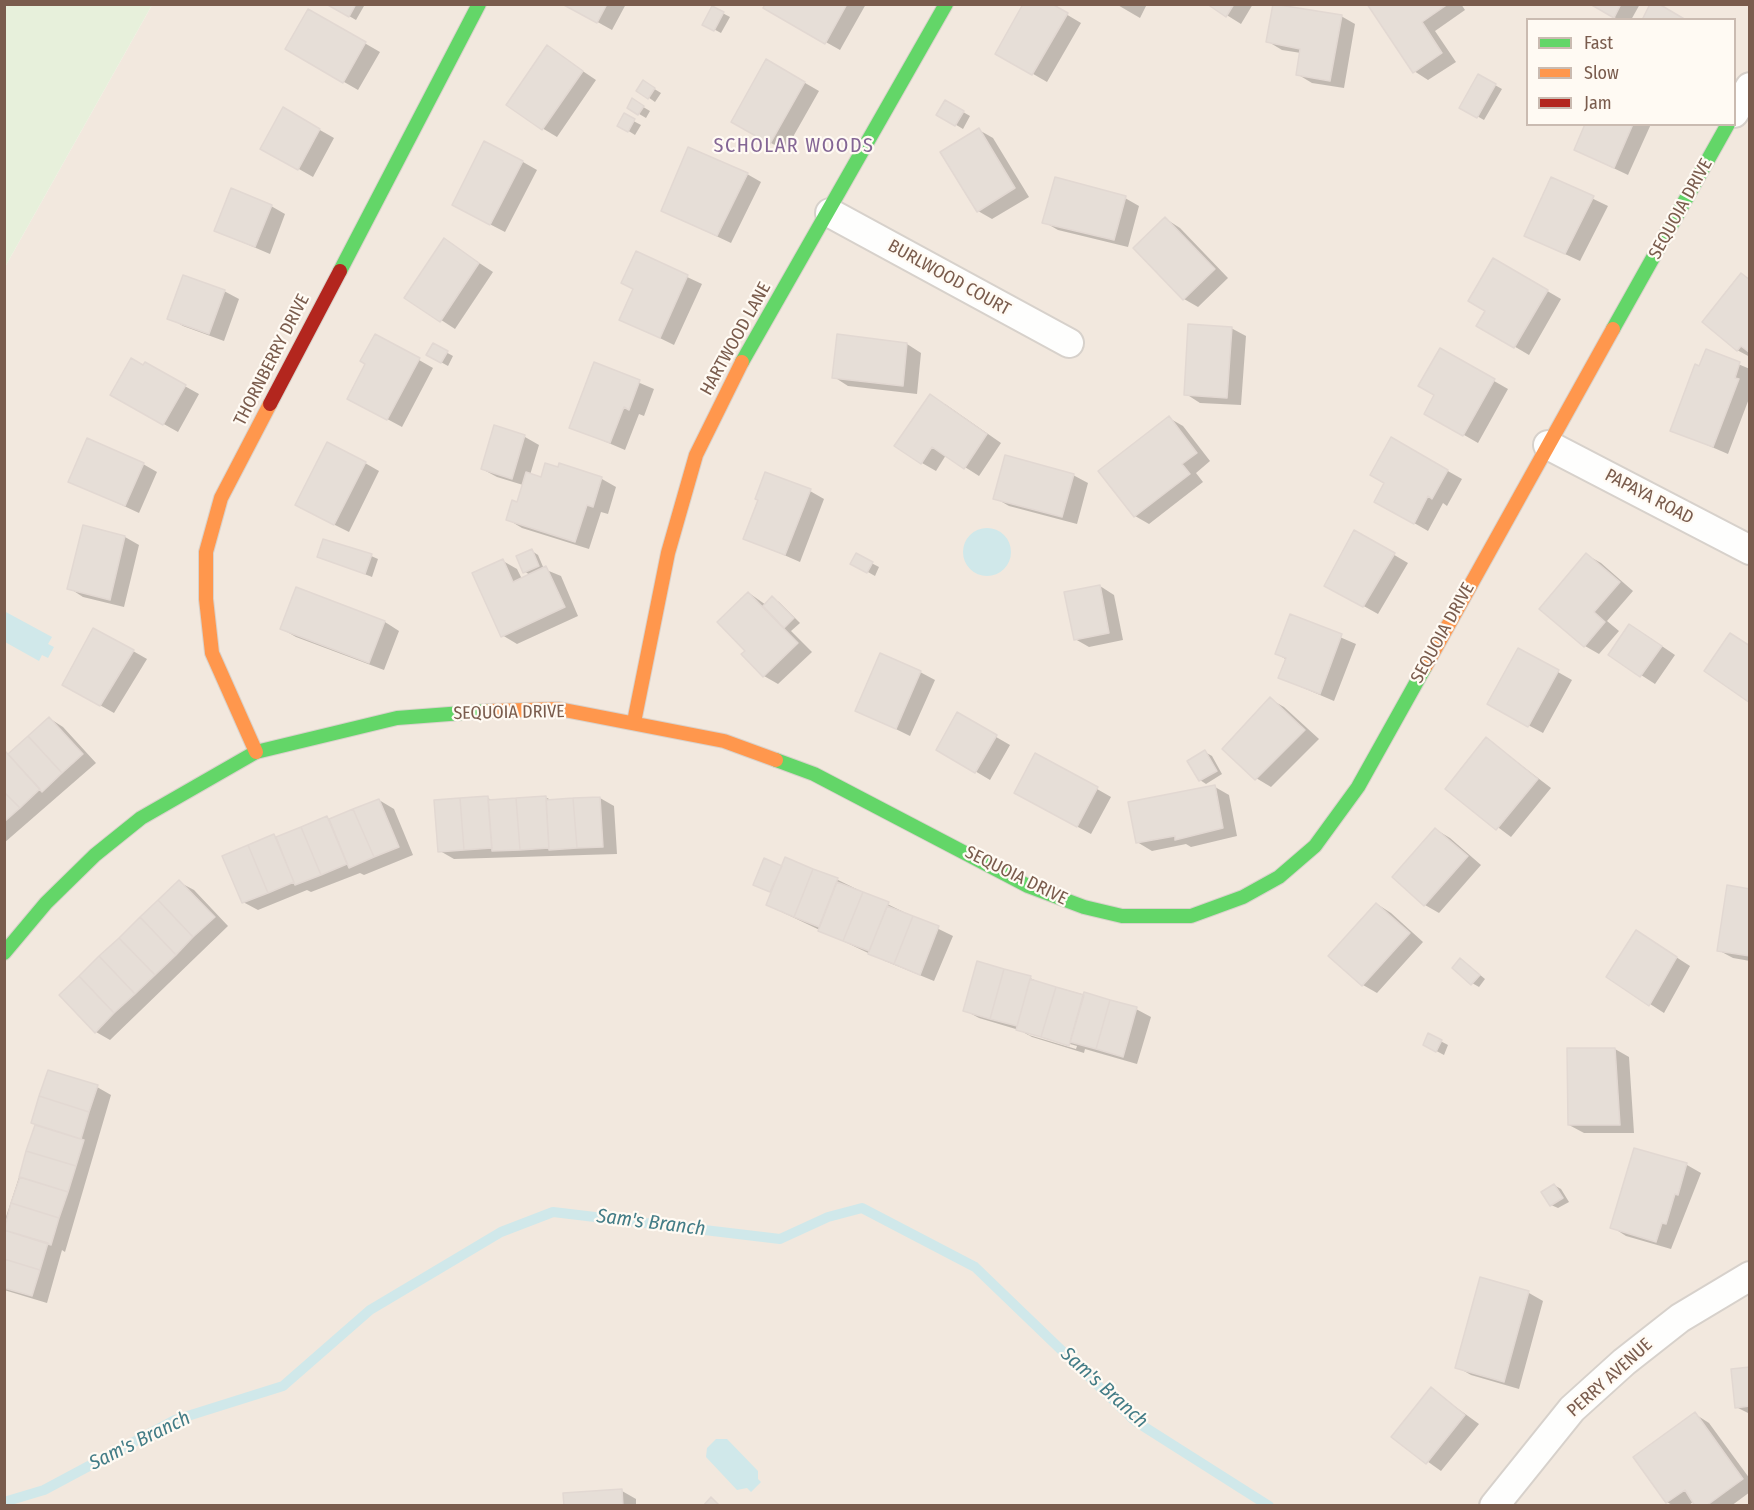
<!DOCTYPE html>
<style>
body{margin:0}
#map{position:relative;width:1754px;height:1510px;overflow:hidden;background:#f9f5f0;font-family:"Fira Sans Condensed",sans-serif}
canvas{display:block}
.frame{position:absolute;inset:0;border:6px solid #7a5c4d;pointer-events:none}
.legend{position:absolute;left:1526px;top:18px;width:210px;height:108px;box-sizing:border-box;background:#fffaf3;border:2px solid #cabbb1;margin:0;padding:8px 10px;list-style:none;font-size:18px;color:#7a5c4d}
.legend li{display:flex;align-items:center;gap:12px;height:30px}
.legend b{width:30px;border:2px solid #cabbb1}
</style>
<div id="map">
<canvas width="1754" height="1510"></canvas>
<div class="frame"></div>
<ul class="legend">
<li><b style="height:8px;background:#63d668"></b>Fast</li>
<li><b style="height:8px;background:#ff974d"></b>Slow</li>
<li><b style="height:8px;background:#b3261e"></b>Jam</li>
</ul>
</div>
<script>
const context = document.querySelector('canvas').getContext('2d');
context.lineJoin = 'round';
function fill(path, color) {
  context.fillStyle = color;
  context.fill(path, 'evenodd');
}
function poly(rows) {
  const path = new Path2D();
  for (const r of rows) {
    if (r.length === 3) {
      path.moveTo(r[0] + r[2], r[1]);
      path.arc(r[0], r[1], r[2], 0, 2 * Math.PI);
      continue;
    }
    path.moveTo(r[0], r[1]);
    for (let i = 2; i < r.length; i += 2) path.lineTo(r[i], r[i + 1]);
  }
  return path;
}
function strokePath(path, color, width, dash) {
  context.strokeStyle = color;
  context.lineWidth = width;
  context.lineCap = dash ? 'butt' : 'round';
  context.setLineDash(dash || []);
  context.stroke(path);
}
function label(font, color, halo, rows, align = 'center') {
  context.font = font + ' "Fira Sans Condensed",sans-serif';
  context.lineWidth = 4.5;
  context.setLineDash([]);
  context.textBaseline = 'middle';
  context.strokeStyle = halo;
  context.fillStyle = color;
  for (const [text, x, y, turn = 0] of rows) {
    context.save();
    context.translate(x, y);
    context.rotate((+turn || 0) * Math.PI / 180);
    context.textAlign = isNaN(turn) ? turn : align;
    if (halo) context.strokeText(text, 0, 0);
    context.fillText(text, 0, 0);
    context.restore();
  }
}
const residential = poly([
 [152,5,1749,5,1749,1505,5,1506,5,267],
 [1528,20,1734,20,1734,124,1528,124]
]);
const green = poly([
 [5,4,152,5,5,267,4,5]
]);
const water = poly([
 [987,552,24],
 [4,611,52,637,48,644,54,647,48,658,42,655,39,661,5,642],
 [716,1439,727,1439,758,1471,758,1479,761,1482,751,1492,747,1488,737,1490,706,1457,707,1448]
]);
const shadow = poly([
 [328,4,362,4,364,6,356,20],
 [565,4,626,4,612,30],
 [767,4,866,4,840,50,765,8],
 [1049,4,1081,23,1047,82,997,53],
 [1116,4,1147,4,1140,18],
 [1209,4,1253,4,1241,24],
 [1274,4,1341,16,1355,24,1344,88,1312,83,1297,74,1301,53,1282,50,1267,41],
 [1370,4,1461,4,1465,10,1435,31,1456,62,1428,80,1414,71],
 [1593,4,1640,4,1631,20,1619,20],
 [713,8,730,17,721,33,704,24],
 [309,11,380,52,358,90,287,49],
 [547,47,596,80,557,137,542,128],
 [767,61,819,91,785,151,733,121],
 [1479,76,1502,89,1484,120,1461,107],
 [643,82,661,93,655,102,638,90],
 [633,101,650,111,646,118,629,108],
 [946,102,970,116,963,129,938,114],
 [283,109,334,138,313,177,262,148],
 [624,116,641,125,635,135,619,125],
 [1587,124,1651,124,1628,175,1590,157],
 [979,130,993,138,1029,197,992,219,978,211],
 [523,162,537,170,505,232,468,213],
 [747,174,761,182,731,243,663,211],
 [1552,179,1608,206,1580,261,1526,236],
 [1125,198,1139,206,1128,247,1058,230,1044,222],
 [271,206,285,214,270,254,216,231],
 [1166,219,1180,228,1228,278,1198,307,1184,299],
 [458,249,493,272,455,329,406,297],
 [636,253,702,284,674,345,621,319,634,290],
 [1494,260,1561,299,1529,355,1478,325,1487,310],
 [1750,280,1750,357,1737,350],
 [224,291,239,299,224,341,183,326,169,318],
 [1231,328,1246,336,1241,405,1200,403,1186,394],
 [907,344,921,353,917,394,848,386,834,377],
 [433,345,453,356,448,366,428,355],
 [1440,350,1508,389,1478,443,1426,413,1436,395],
 [1707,351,1750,369,1750,396,1728,454,1672,430],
 [419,360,433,368,402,427,363,406],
 [145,364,199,394,178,432,112,395],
 [595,364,654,389,644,416,639,414,625,450,571,427],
 [945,404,1001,443,979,476,946,455,936,471,922,463],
 [1169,418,1183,426,1210,461,1196,473,1203,482,1149,524,1135,516],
 [495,427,525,437,539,445,530,475,542,479,560,465,602,479,616,487,608,514,601,512,589,549,522,528,507,519,518,503,523,485,497,477,482,469],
 [1391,439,1462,479,1447,506,1443,503,1428,531,1376,501,1386,483],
 [365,463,379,471,349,532,311,513],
 [143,464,157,472,139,513,70,481],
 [1073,475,1088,483,1077,524,1009,506,995,498],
 [810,491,824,499,800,562,745,538],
 [1355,532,1408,563,1378,614,1326,585],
 [125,537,139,545,124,607,83,597,69,588],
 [353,548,378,559,372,577,319,556],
 [532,551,538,555,544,569,561,576,578,616,517,644,502,635,503,561,517,569,522,579,530,575,524,571],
 [856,555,879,567,875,576,852,563],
 [1587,555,1601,563,1633,591,1607,621,1619,631,1599,654,1585,646,1541,609],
 [1100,586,1114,595,1123,640,1089,647,1075,639],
 [297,589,385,622,399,631,384,670,296,637,282,629],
 [749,593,766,605,772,598,779,602,800,623,791,631,812,652,778,684,764,676,747,651],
 [1291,616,1356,644,1334,701,1280,678,1287,660,1277,654],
 [1644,634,1675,655,1655,684,1610,655],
 [1519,650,1572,680,1543,733,1489,704],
 [133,651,147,659,114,713,64,685],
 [920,672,935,680,910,736,857,710],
 [1270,699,1284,707,1319,739,1271,787,1256,778],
 [958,715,1010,745,990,780,938,749],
 [49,718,63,727,96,763,4,843,4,754,9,755],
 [1487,739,1551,788,1511,837,1447,789],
 [1205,752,1212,756,1222,774,1206,784,1200,780],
 [1215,787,1229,795,1237,836,1191,847,1186,844,1152,851,1137,842],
 [1097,789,1111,797,1091,834,1030,801],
 [545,797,553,801,600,798,614,806,617,854,454,859,440,851,488,798,493,801],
 [379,800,394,809,413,855,364,875,360,873,311,892,307,890,258,910,243,902,274,836,278,838],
 [1435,829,1450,838,1481,865,1439,913,1425,905,1394,877],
 [786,859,838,880,953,936,934,981,885,961,767,905,772,893,762,888,783,868],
 [179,882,194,890,228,926,110,1040,96,1032],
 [1750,891,1750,961,1733,958,1718,950],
 [1377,904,1391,913,1423,942,1377,993,1363,985],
 [1651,941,1690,966,1664,1013,1608,977],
 [1467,964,1485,979,1479,987,1472,983],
 [1030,978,1041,983,1136,1009,1151,1017,1137,1064,1085,1049,1084,1053,1032,1037,1019,1030,979,1018,964,1010],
 [1025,1031,1077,1046,1076,1049,1029,1035],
 [1429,1035,1448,1045,1444,1055,1425,1045],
 [1569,1049,1615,1049,1629,1057,1634,1133,1584,1133,1569,1125],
 [97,1087,111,1095,65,1252,62,1250,47,1303,4,1290,4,1223,36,1125],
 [1635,1150,1687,1165,1701,1173,1671,1249,1626,1236,1612,1227],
 [1554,1185,1561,1189,1569,1202,1558,1208,1551,1205],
 [1481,1279,1529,1293,1543,1301,1519,1389,1471,1375,1457,1367],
 [1750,1369,1750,1414,1736,1407],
 [1431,1389,1479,1424,1441,1471,1393,1437],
 [1695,1414,1709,1423,1750,1479,1750,1492,1731,1506,1697,1506,1694,1501,1688,1506,1674,1506,1667,1502],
 [622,1491,636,1499,636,1506,565,1506]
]);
const stream = poly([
 [4,1502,44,1490,175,1420,283,1386,370,1310,501,1232,553,1212,780,1239,828,1217,862,1208,975,1267,1135,1421,1269,1506]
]);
const building = poly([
 [326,4,356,4,349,17,326,4],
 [562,4,607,4,597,23,562,4],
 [765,4,847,4,825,44,763,8,765,4],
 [1023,4,1052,4,1068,13,1032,75,995,54,1023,4],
 [1207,4,1234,4,1226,17,1207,4],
 [1273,4,1342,15,1330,81,1296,75,1300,49,1266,42,1273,4],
 [1367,4,1448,4,1422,22,1442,53,1413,73,1367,4],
 [1590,4,1621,4,1614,18,1590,4],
 [1650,4,1659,4,1686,20,1642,20,1650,4],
 [712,6,724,12,714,31,702,25,712,6],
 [308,9,366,42,343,83,285,49,308,9],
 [547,45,583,71,542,130,506,105,547,45],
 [766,59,805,82,770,144,731,122,766,59],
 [1478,74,1496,84,1477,118,1459,108,1478,74],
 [643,80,655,88,648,99,636,91,643,80],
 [632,98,644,106,638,115,627,108,632,98],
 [945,100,964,111,955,126,936,115,945,100],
 [283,107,320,129,298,170,260,149,283,107],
 [624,113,635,119,628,132,617,126,624,113],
 [1585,124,1633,124,1614,168,1574,150,1585,124],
 [979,128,1015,188,977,212,940,152,979,128],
 [484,141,523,161,490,225,452,205,484,141],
 [688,147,748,173,717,236,661,211,688,147],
 [1055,177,1126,196,1114,240,1042,223,1055,177],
 [1551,177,1594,196,1565,254,1524,236,1551,177],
 [231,188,272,205,255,247,214,231,231,188],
 [1165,217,1215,269,1183,300,1133,248,1165,217],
 [444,238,479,263,440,322,404,298,444,238],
 [636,251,688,275,660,338,619,320,633,289,621,283,636,251],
 [1493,258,1548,290,1514,348,1476,326,1485,311,1468,301,1493,258],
 [1741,273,1750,280,1750,353,1741,346,1737,351,1702,322,1741,273],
 [183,275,225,290,209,334,167,319,183,275],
 [1188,324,1232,327,1227,398,1184,395,1188,324],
 [375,334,420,358,387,420,347,399,365,364,360,361,375,334],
 [837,334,907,343,903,386,832,378,837,334],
 [433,343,448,351,441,363,426,355,433,343],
 [1440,348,1495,379,1463,436,1424,414,1434,395,1418,386,1440,348],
 [1706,349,1740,362,1735,378,1739,379,1713,447,1670,431,1695,364,1699,366,1706,349],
 [131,358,143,365,145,362,186,385,163,425,110,395,131,358],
 [594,362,640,380,629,410,624,407,610,443,569,428,594,362],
 [930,394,987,434,964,469,932,447,921,464,894,446,930,394],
 [1169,416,1197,453,1182,464,1190,474,1134,517,1098,471,1169,416],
 [494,425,525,435,512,479,481,469,494,425],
 [1391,437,1448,470,1432,499,1428,496,1414,524,1374,502,1384,483,1370,475,1391,437],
 [87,438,144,463,125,506,68,482,87,438],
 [327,442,366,462,334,525,295,505,327,442],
 [1005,455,1074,474,1062,517,993,499,1005,455],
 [545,463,558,467,559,463,602,477,593,507,587,505,575,542,506,520,512,500,517,502,526,472,541,477,545,463],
 [765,472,811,489,785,555,743,539,758,500,755,499,765,472],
 [83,525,125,536,110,600,67,589,83,525],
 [1354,530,1395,553,1363,607,1324,586,1354,530],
 [323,539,372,554,365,574,317,557,323,539],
 [532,549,539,566,523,573,516,556,532,549],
 [856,553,873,562,867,573,850,564,856,553],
 [1586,553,1620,582,1594,612,1605,622,1584,647,1539,609,1586,553],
 [503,559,513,582,546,566,565,607,501,637,472,573,503,559],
 [1100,585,1109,633,1074,640,1064,592,1100,585],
 [296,587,385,621,369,663,280,629,296,587],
 [748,592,798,643,763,677,741,654,745,651,717,622,748,592],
 [772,596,794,618,784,628,763,606,772,596],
 [1290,614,1342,634,1320,694,1278,678,1286,658,1275,654,1290,614],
 [1629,624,1662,646,1640,677,1608,655,1629,624],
 [93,628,134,650,100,706,62,685,93,628],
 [1730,633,1750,646,1750,703,1704,671,1730,633],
 [1518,648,1559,670,1528,727,1487,704,1518,648],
 [880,653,921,671,896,729,855,711,880,653],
 [1270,697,1305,730,1255,780,1222,749,1270,697],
 [957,712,997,735,975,773,936,750,957,712],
 [49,717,83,754,62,773,28,736,49,717],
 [28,736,62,773,42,792,8,754,28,736],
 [1486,737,1538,779,1496,830,1445,789,1486,737],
 [1205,750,1217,771,1199,781,1187,761,1205,750],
 [5,751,40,789,20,808,4,792,5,751],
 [1035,753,1098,787,1077,827,1014,793,1035,753],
 [1215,785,1223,828,1175,840,1175,836,1136,843,1128,802,1215,785],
 [4,792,20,808,4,822,4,792],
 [488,796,492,848,464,850,460,798,488,796],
 [546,796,549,848,520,850,516,798,546,796],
 [600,797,603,847,577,848,573,798,600,797],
 [460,798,464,850,438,852,434,800,460,798],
 [516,798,520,850,492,851,488,800,516,798],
 [573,798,577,848,549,850,546,800,573,798],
 [379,799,399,847,374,857,353,809,379,799],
 [353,809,374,857,349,868,329,819,353,809],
 [327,816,347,864,321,875,301,827,327,816],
 [301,827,321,875,295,885,276,837,301,827],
 [1435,828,1468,856,1424,906,1392,877,1435,828],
 [274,834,294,882,268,893,248,845,274,834],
 [248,845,268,893,242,903,222,856,248,845],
 [785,857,813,869,794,917,766,905,785,857],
 [764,858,782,866,770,892,753,885,764,858],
 [813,869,838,878,819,927,794,917,813,869],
 [179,880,215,917,193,937,158,900,179,880],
 [837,882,863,892,843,941,818,931,837,882],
 [1727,885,1750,889,1750,956,1717,951,1727,885],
 [863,892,889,902,869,951,843,941,863,892],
 [158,900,193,937,176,955,140,917,158,900],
 [1376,903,1410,933,1362,986,1328,956,1376,903],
 [887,906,913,916,894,964,868,954,887,906],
 [913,916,939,926,920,975,894,964,913,916],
 [140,917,176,955,155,975,119,938,140,917],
 [1636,930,1677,957,1649,1006,1606,977,1636,930],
 [119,938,155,975,135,994,99,956,119,938],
 [99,956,135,994,114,1013,79,976,99,956],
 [1460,958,1480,975,1471,985,1452,968,1460,958],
 [977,961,1004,969,990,1019,963,1011,977,961],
 [1004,969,1031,976,1017,1026,990,1019,1004,969],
 [79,976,114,1013,95,1033,59,995,79,976],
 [1030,979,1056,987,1041,1037,1016,1030,1030,979],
 [1056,987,1084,995,1069,1046,1041,1037,1056,987],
 [1084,992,1110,1000,1096,1049,1070,1042,1084,992],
 [1110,1000,1137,1007,1123,1057,1096,1049,1110,1000],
 [1428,1033,1442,1040,1436,1052,1423,1045,1428,1033],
 [1567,1048,1615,1048,1620,1125,1568,1125,1567,1048],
 [48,1070,98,1085,89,1112,39,1096,48,1070],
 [39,1096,89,1112,81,1139,31,1123,39,1096],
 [35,1125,84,1140,76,1166,26,1151,35,1125],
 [1634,1148,1687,1163,1678,1195,1675,1194,1666,1224,1662,1223,1656,1242,1610,1228,1634,1148],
 [26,1151,76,1166,68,1192,19,1177,26,1151],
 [20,1177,68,1192,59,1218,11,1203,20,1177],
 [1554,1184,1563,1198,1550,1206,1541,1192,1554,1184],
 [11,1203,59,1218,51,1245,4,1230,11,1203],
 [4,1230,48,1243,40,1270,4,1259,4,1230],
 [4,1259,40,1270,32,1296,4,1288,4,1259],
 [1480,1277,1529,1291,1504,1382,1455,1368,1480,1277],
 [1750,1367,1750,1406,1735,1408,1731,1369,1750,1367],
 [1431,1387,1465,1415,1426,1464,1391,1437,1431,1387],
 [1695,1412,1743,1479,1706,1506,1695,1506,1685,1490,1666,1503,1633,1457,1695,1412],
 [622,1489,623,1506,564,1506,563,1493,622,1489],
 [711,1497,720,1506,703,1506,711,1497]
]);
const street = poly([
 [1734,113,1750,87],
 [830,213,1069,343],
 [1548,445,1750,550],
 [1494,1506,1572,1409,1624,1362,1680,1318,1750,1276]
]);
const fast = poly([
 [340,271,479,4],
 [1613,329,1728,124],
 [742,362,946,4],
 [776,760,814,774,1028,886,1084,907,1122,916,1191,916,1243,897,1279,877,1315,846,1358,787,1425,667],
 [4,953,46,903,95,855,141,818,256,752,397,718,489,711]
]);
const slow = poly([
 [1425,667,1613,329],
 [489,711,559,709,724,741,776,760],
 [634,722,668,553,696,455,742,362],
 [256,752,212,653,206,599,206,552,221,498,270,404]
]);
const jam = poly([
 [270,404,340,271]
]);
const streetNames = [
 ["SEQUOIA DRIVE",1681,209,-61],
 ["BURLWOOD COURT",949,278,29],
 ["HARTWOOD LANE",736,339,-61],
 ["THORNBERRY DRIVE",272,360,-63],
 ["PAPAYA ROAD",1649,497,28],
 ["SEQUOIA DRIVE",1443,633,-61],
 ["SEQUOIA DRIVE",509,713,-1],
 ["SEQUOIA DRIVE",1016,876,26],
 ["PERRY AVENUE",1610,1378,-42]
];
const neighbourhoodNames = [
 ["SCHOLAR WOODS",794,146]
];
const waterNames = [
 ["Sam's Branch",651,1223,7],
 ["Sam's Branch",1104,1388,42],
 ["Sam's Branch",140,1441,-26]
];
fill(residential, '#f2e8de');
fill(green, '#e7f0db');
fill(water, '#d0e8ea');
fill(shadow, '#0003');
strokePath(stream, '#d0e8ea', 10);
fill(building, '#e6ded7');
strokePath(building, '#e2d8d2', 1.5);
strokePath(street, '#d7d1cb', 32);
strokePath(fast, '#d9d2cb', 16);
strokePath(slow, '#d9d2cb', 16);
strokePath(jam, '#d9d2cb', 16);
strokePath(street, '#fefefd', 28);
strokePath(fast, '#63d668', 14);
strokePath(slow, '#ff974d', 14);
strokePath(jam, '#b3261e', 14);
label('18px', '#7a5c4d', '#fffaf3', streetNames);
context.letterSpacing = '1.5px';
label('20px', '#846695', '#fffaf3', neighbourhoodNames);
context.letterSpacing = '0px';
label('italic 20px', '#437c86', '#fffaf3', waterNames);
</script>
